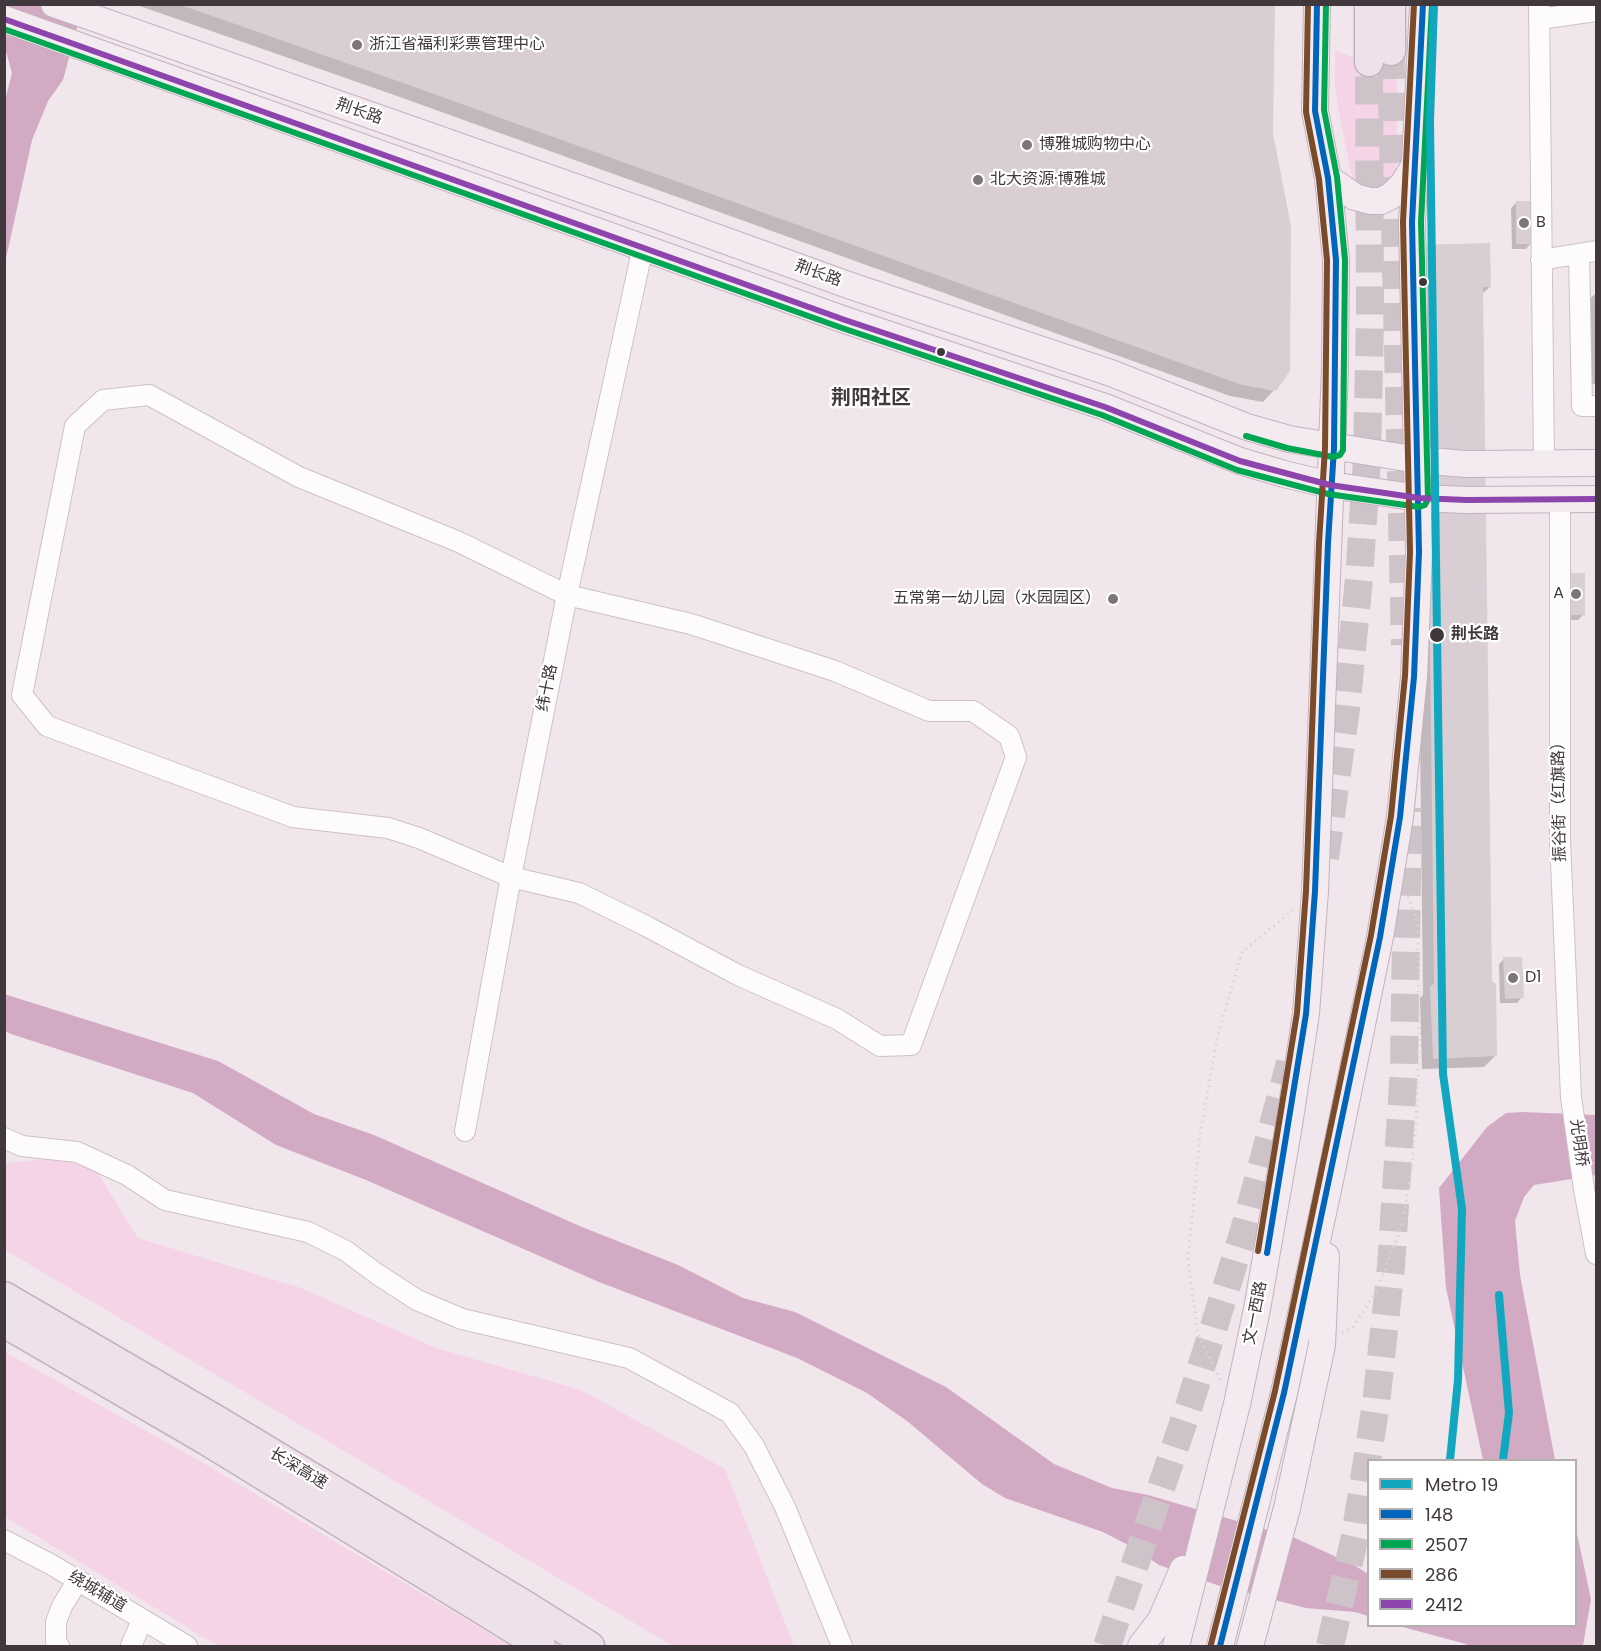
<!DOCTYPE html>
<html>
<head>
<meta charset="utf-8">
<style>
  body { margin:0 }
  #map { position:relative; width:1601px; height:1651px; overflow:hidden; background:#f1e6ec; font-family:Poppins,sans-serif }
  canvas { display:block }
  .frame { position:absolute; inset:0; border:6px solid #40383d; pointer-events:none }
  .legend { position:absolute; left:1367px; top:1459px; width:210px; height:168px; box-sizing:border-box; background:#fff; border:2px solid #b3afb1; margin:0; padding:8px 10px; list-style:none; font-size:18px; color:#40383d }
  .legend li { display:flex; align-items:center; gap:12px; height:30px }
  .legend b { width:30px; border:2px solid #b3afb1 }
</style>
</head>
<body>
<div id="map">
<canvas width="1601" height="1651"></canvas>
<div class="frame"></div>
<ul class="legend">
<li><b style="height:8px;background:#11a7be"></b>Metro 19</li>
<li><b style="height:8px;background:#0065bd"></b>148</li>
<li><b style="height:8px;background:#00a651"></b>2507</li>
<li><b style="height:8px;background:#7a4b2a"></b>286</li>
<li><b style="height:8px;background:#8e44ad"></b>2412</li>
</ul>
</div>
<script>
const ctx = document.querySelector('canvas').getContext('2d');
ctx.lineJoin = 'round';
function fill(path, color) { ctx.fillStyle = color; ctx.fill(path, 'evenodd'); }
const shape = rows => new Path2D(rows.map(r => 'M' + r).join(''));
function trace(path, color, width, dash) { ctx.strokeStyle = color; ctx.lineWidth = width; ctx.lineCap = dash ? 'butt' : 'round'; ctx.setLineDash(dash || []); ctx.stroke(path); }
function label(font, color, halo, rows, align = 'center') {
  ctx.font = font + ' Poppins,"Noto Sans SC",sans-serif'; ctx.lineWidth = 4.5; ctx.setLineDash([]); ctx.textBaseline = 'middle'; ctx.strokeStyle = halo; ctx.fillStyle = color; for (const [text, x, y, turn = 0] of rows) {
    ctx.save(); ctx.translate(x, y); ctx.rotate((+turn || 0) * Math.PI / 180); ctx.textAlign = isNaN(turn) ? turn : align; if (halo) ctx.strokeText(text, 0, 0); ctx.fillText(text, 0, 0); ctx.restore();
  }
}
const green = shape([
  [1335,50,1365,63,1397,55,1397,162,1393,185,1386,191,1354,187,1338,108,1335,86],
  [87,1156,138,1238,301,1288,436,1348,581,1390,725,1469,794,1646,673,1646,5,1250,5,1163],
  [5,1352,205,1464,510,1646,218,1646,5,1517]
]);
const water = shape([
  [10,5,83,5,63,80,48,101,32,140,5,263,4,104,12,73,5,48],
  [4,994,218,1061,314,1114,374,1135,582,1227,678,1265,743,1298,795,1312,946,1387,1054,1464,1112,1488,1148,1495,1295,1538,1354,1565,1368,1574,1368,1616,1355,1612,1306,1608,1217,1585,1159,1565,1132,1547,1103,1532,1005,1498,982,1484,907,1421,867,1393,797,1358,599,1282,366,1180,276,1145,193,1093,11,1034,5,1031],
  [1523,1112,1596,1115,1596,1175,1534,1185,1524,1197,1515,1221,1520,1275,1555,1460,1483,1460,1446,1288,1439,1188,1487,1127,1506,1113],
  [1576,1529,1591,1599,1583,1646,1469,1646,1466,1644,1399,1626,1576,1626]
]);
const shadow = shape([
  [134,4,1274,4,1271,133,1274,390,1263,402,1230,396,397,96],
  [1516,203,1531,243,1526,249,1512,249,1511,208],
  [1408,258,1490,287,1482,294,1491,981,1495,1056,1484,1067,1422,1069,1420,998,1423,995,1415,301],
  [1596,293,1596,384,1588,384,1587,302],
  [1567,574,1583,615,1578,620,1562,620],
  [1504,959,1522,997,1517,1003,1500,1003,1499,964]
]);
const building = shape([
  [178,4,1275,4,1273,133,1291,227,1290,371,1276,391,1242,385,409,85],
  [1516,201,1532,201,1533,244,1516,244],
  [1490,243,1491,287,1483,287,1492,981,1496,984,1497,1056,1433,1059,1430,986,1434,984,1426,290,1419,245],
  [1567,573,1585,573,1585,615,1566,615],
  [1503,957,1522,957,1524,998,1505,999]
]);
const highwayTunnel = shape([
  [1391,51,1405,645],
  [1325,858,1346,709,1359,579,1367,460,1370,316,1369,62],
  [1107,1646,1189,1406,1243,1234,1290,1063],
  [1330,1646,1355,1536,1376,1404,1391,1266,1404,1069,1408,808]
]);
const path = shape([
  [1342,1333,1353,1327,1377,1290,1401,1229,1411,1174,1416,1123,1419,1041,1418,938,1416,917,1408,896],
  [1220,1380,1198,1334,1188,1260,1200,1134,1217,1039,1242,952,1293,910]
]);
const minor = shape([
  [1539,4,1544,464],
  [1539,19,1596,11],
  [1579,254,1582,406,1596,406],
  [1541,260,1596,251],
  [149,395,299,477,459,542,567,595,691,624,835,671,929,711,973,711,1009,736,1016,757,911,1045,880,1046,837,1019,738,975,646,926,579,893,511,877,419,838,388,828,293,817,47,726,22,695,75,426,103,400,149,395],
  [1560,499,1560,839,1571,1097,1584,1189,1596,1254],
  [465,1131,511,877,567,595,643,247],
  [4,1138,22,1146,77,1152,127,1175,165,1200,308,1232,346,1251,377,1274,417,1300,462,1319,629,1358,730,1413,754,1446,785,1507,842,1646],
  [4,1540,52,1565,187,1646],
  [59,1646,56,1642,56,1622,62,1606,78,1580],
  [131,1646,142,1620]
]);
const major = shape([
  [54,4,649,213,851,286,1111,373,1247,427,1289,439,1418,460,1466,464,1596,463],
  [4,19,845,320,1105,407,1240,461,1284,474,1330,485,1419,498,1466,500,1596,499],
  [1328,178,1355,197,1370,201,1381,201,1391,196,1403,184,1416,163],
  [1141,1646,1161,1620,1183,1569],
  [1176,1646,1237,1404,1257,1309,1289,1125,1306,1014,1315,891,1335,367,1336,260,1328,178,1315,111,1317,4],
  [1220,1646,1284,1393,1329,1185,1380,937,1400,817,1414,677,1419,552,1412,222,1423,4],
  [1250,1646,1287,1508,1322,1345,1326,1256]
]);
const highway = shape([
  [1369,4,1369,62],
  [1391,51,1391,4],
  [4,1296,217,1420,530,1608,590,1646],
  [4,1323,207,1441,541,1646]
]);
const bus1 = shape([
  [1267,1253,1306,1014,1315,891,1328,543,1334,448,1336,260,1328,178,1315,111,1317,4],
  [1220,1646,1284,1393,1380,937,1400,817,1414,677,1419,552,1412,222,1423,4]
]);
const bus2 = shape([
  [4,29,842,328,1102,415,1237,470,1328,494,1419,507,1425,505,1428,499,1421,222,1432,4],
  [1246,436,1287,448,1333,457,1340,455,1343,450,1345,260,1337,177,1324,110,1326,4]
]);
const bus3 = shape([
  [1258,1251,1297,1013,1306,891,1319,543,1325,448,1327,260,1319,179,1306,112,1308,4],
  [1211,1644,1275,1391,1371,935,1391,816,1405,676,1410,552,1403,222,1414,4]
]);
const bus4 = shape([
  [4,19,845,320,1105,407,1240,461,1330,485,1419,498,1466,500,1596,499]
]);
const metro1 = shape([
  [1434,4,1430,120,1443,1074,1462,1209,1458,1380,1450,1460],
  [1499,1295,1509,1413,1503,1460]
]);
const markers = [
  [357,45,6,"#7e757a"],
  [1027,145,6,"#7e757a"],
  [978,180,6,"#7e757a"],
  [1524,223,6,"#7e757a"],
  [1423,282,5,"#40383d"],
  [941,352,5,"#40383d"],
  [1576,594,6,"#7e757a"],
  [1113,599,6,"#7e757a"],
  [1437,635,8,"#40383d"],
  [1513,978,6,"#7e757a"]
];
const poiNames = [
  ["浙江省福利彩票管理中心",369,45],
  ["博雅城购物中心",1039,145],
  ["北大资源·博雅城",990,180],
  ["B",1536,223],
  ["A",1564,594,"right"],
  ["五常第一幼儿园（水园园区）",1101,599,"right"],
  ["D1",1525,978]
];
const streetNames = [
  ["荆长路",359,112,19],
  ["荆长路",818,274,20],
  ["纬十路",548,688,-79],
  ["振谷街（红旗路）",1560,798,-91],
  ["光明桥",1578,1143,82],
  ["文一西路",1256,1313,-79],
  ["长深高速",298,1469,31],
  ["绕城辅道",97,1592,31]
];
const stopNames = [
  ["荆长路",1451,635]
];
const quarterNames = [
  ["荆阳社区",871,399]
];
fill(green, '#f5d4e8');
fill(water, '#d2aac3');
fill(shadow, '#0003');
fill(building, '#d8ced4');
trace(highwayTunnel, '#cec3c9', 28, [28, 14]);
trace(minor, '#cbc2c8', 22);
trace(major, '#c4b2bd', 28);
trace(highway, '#c4b2bd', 31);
trace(path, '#d7d4d6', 3, [1.5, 4.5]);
trace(minor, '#fdfbfc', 20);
trace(major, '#f4ebf1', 26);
trace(highway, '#eee1e9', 28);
trace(bus1, '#0065bd', 6);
trace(bus2, '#00a651', 6);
trace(bus3, '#7a4b2a', 6);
trace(bus4, '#8e44ad', 6);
trace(metro1, '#11a7be', 8);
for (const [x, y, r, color] of markers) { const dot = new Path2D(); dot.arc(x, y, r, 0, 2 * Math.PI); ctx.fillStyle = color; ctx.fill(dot); trace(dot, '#fff', 2); }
label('16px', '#40383d', '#fff', poiNames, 'left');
label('16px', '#40383d', '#fff', streetNames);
label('bold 16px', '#40383d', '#fff', stopNames, 'left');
label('bold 20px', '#40383d', '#fff', quarterNames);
</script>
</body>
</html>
